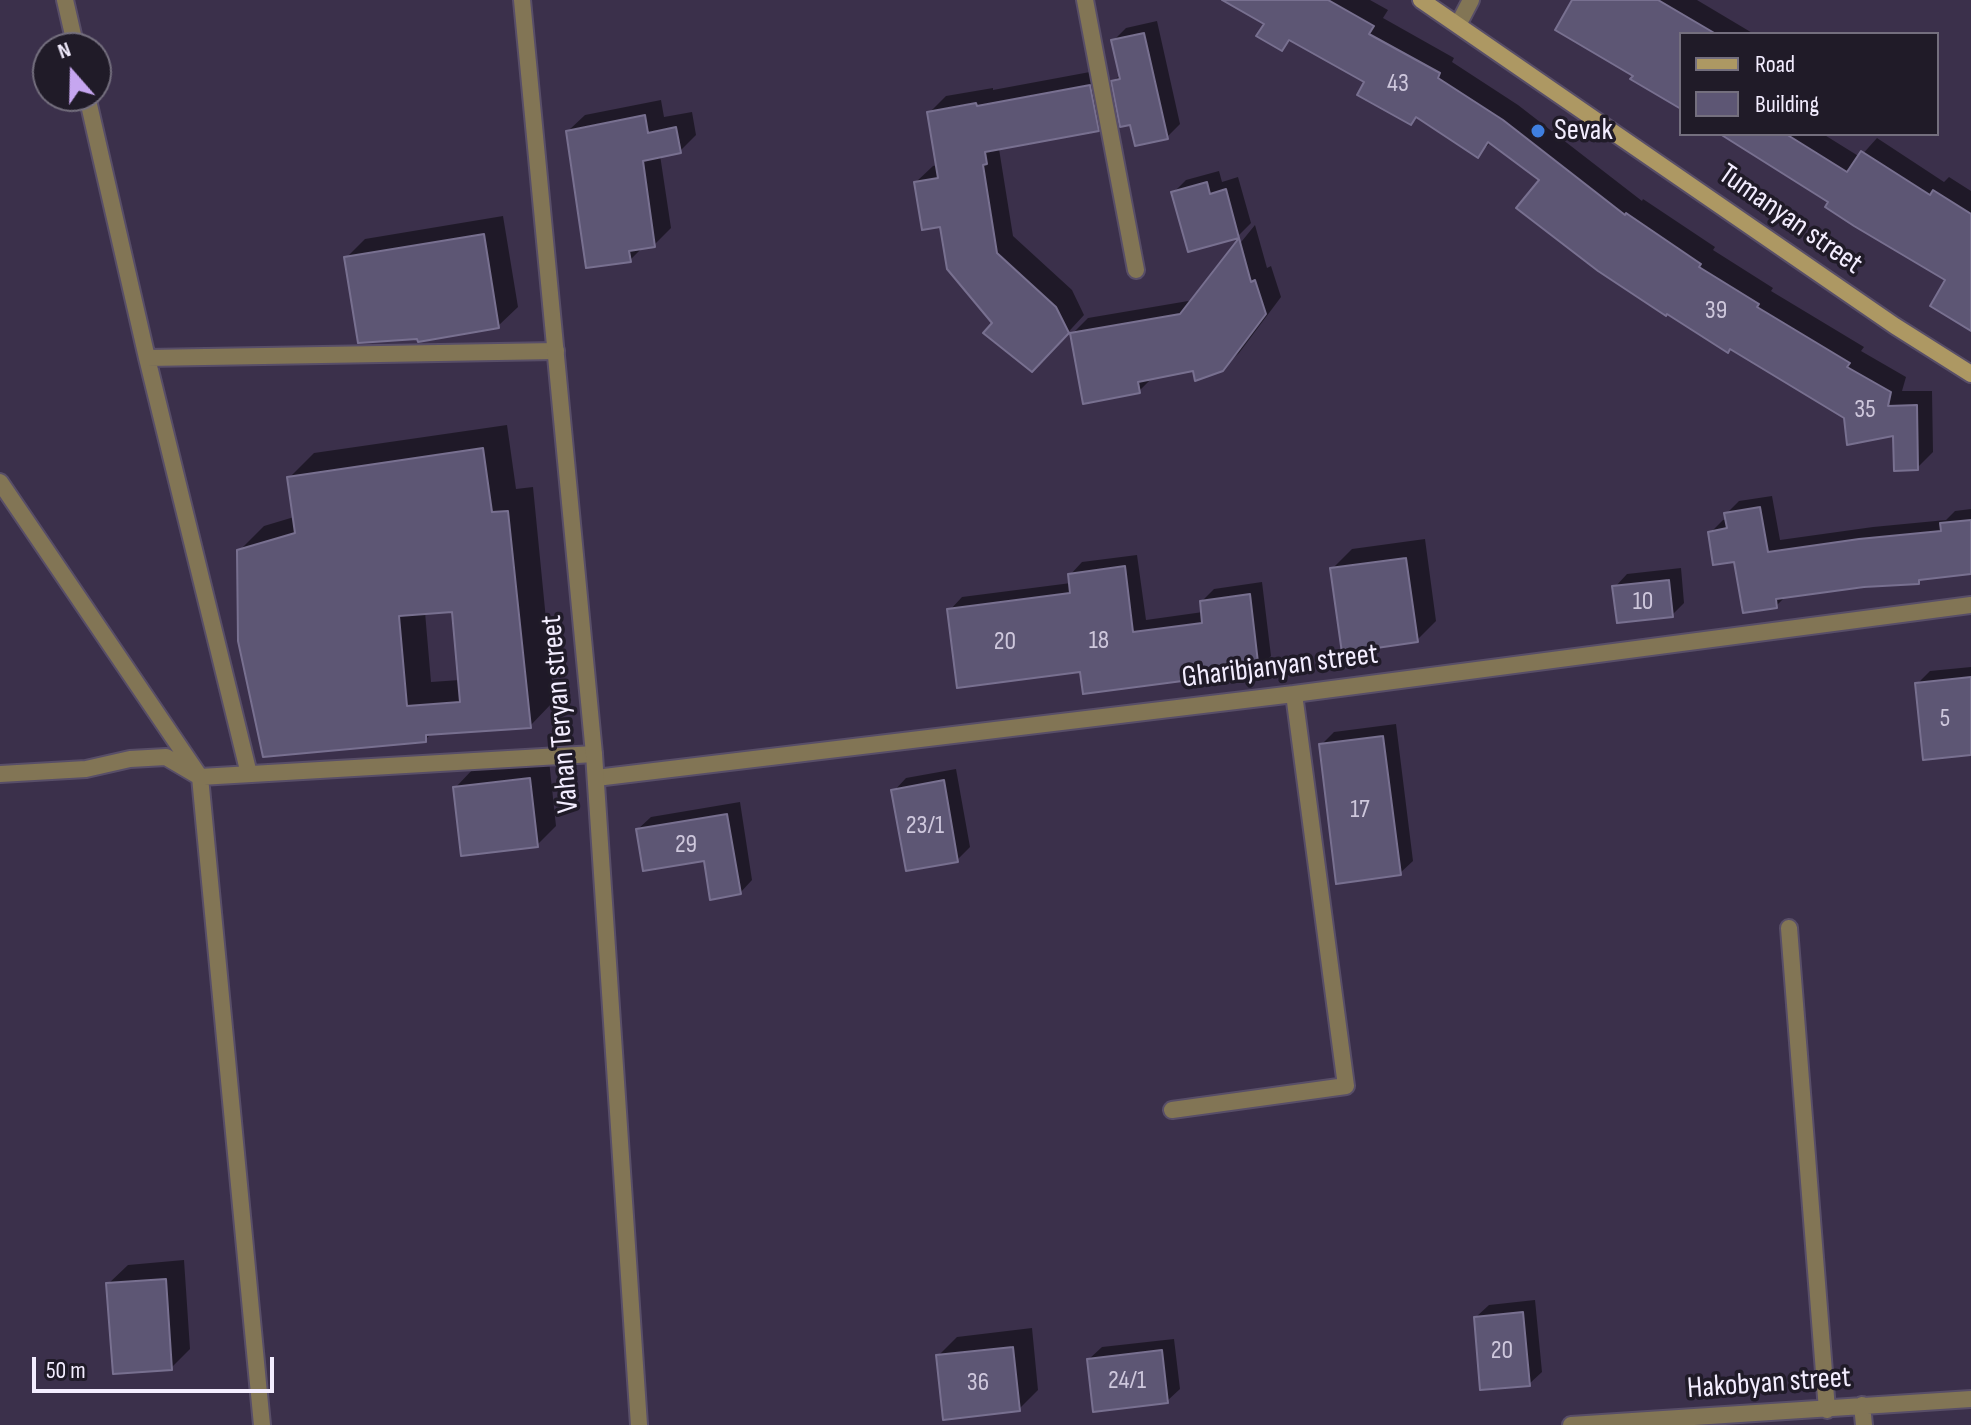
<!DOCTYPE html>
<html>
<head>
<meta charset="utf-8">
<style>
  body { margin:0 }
  #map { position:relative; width:1971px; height:1425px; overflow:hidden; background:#3b304b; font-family:"Sofia Sans Condensed",sans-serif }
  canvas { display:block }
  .legend { position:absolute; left:1679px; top:32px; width:260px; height:104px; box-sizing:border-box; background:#201b28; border:2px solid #746f7e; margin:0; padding:10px 14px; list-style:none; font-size:24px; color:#f3edff }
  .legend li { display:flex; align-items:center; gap:16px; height:40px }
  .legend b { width:40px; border:2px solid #746f7e }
  .north { position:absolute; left:32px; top:32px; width:80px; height:80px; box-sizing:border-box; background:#201b28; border:2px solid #746f7e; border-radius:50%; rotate:340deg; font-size:22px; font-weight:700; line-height:32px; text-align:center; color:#f3edff }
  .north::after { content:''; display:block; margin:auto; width:28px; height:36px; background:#c6a6f0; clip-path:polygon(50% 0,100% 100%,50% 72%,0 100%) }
  .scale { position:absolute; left:32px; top:1357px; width:242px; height:36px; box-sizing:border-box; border:4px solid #f3edff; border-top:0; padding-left:10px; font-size:24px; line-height:28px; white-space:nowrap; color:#f3edff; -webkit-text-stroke:6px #201b28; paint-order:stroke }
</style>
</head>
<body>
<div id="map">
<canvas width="1971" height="1425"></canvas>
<ul class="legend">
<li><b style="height:10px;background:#ad9863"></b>Road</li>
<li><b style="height:22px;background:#5d5674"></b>Building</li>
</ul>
<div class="north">N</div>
<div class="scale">50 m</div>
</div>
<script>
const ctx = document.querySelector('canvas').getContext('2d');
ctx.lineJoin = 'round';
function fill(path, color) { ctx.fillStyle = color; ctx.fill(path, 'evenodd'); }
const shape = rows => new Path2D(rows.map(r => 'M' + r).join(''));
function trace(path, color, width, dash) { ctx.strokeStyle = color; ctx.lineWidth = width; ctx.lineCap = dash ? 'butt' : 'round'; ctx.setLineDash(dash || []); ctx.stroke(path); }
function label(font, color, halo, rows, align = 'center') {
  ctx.font = font + ' "Sofia Sans Condensed",sans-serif'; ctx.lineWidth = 7; ctx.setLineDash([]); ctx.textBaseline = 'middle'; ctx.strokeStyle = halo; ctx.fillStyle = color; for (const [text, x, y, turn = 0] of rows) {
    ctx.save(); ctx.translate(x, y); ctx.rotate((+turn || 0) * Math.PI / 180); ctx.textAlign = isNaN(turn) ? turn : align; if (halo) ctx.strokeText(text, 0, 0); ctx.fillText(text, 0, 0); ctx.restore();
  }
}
const shadow = shape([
  [1226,0,1370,0,1388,10,1383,18,1454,58,1452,62,1518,105,1642,201,1643,199,1715,247,1713,250,1773,288,1771,291,1864,347,1861,351,1906,377,1902,391,1932,391,1933,452,1917,468,1895,434,1846,417,1491,142,1478,155,1418,115,1411,122,1367,81,1292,39,1282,49,1266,24],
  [1574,0,1697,0,1754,34,1681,34,1681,108,1635,75],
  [1157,21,1180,124,1167,137,1132,123,1114,81,1121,74,1113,41,1126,28],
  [1106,69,1114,112,1098,129,999,149,1013,236,1072,290,1084,315,1049,353,994,323,916,182,933,166,938,165,929,113,946,96,993,88,993,90],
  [661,100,664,117,692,112,696,135,680,151,660,155,671,228,654,245,643,247,630,260,568,131,585,115],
  [1724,134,1823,134,1860,157,1877,138,1944,182,1949,177,1971,191,1971,328,1948,280,1831,201],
  [1219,171,1222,182,1238,177,1251,223,1238,236,1173,193,1186,180],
  [503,216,518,307,498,326,346,258,365,239],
  [1255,225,1267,268,1271,266,1281,297,1239,353,1222,369,1195,369,1154,376,1139,391,1073,333,1088,318,1194,300],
  [507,425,516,489,533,487,554,701,530,726,433,732,425,740,239,551,264,526,294,517,289,478,314,453],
  [453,610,460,680,431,682,425,612],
  [1772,496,1780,540,1873,527,1946,520,1955,511,1971,509,1971,572,1922,578,1918,582,1786,596,1776,606,1710,533,1723,520,1727,519,1726,514,1739,501],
  [1425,539,1436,621,1417,640,1332,569,1352,549],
  [1137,555,1146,620,1203,612,1202,601,1214,589,1262,582,1271,656,1258,669,1082,670,950,610,962,597,1071,583,1070,575,1082,562],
  [1681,568,1684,603,1672,615,1615,587,1627,574],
  [1971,667,1971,753,1917,684,1930,671],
  [1396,724,1413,861,1400,873,1321,745,1334,732],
  [549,760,556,826,537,845,455,788,474,768],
  [956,769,970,847,957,860,894,791,906,778],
  [740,802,752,880,740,893,706,858,638,829,651,817],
  [184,1260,190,1349,171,1368,108,1284,128,1265],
  [1535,1300,1542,1372,1529,1384,1476,1317,1489,1305],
  [1032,1328,1038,1390,1019,1409,938,1356,957,1337],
  [1174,1339,1180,1389,1167,1401,1089,1359,1102,1347]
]);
const building = shape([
  [1222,0,1328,0,1374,26,1369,34,1440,73,1438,78,1503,120,1625,215,1626,213,1701,264,1699,267,1759,304,1757,307,1850,363,1847,367,1891,392,1888,406,1917,405,1918,470,1894,471,1893,436,1847,445,1844,418,1730,349,1728,353,1667,314,1666,316,1598,271,1516,208,1539,180,1488,142,1478,158,1416,117,1411,125,1357,95,1364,82,1289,40,1282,51,1256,36,1264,24,1222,0],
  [1572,0,1658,0,1716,34,1681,34,1681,109,1630,79,1633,76,1555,30,1572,0],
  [1144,33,1168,139,1135,146,1130,125,1120,127,1111,81,1120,79,1111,40,1144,33],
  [1090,85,1099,131,985,152,987,164,983,165,997,253,1056,307,1069,333,1032,372,983,333,992,323,947,269,940,227,922,230,914,182,938,178,927,112,976,103,977,106,1090,85],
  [645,115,648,133,676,127,681,153,643,161,655,247,629,251,631,262,586,268,566,131,645,115],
  [1720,134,1786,134,1847,172,1861,151,1930,195,1933,190,1971,214,1971,331,1930,306,1945,280,1854,226,1825,207,1828,202,1720,134],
  [1207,182,1210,194,1226,189,1239,238,1188,252,1171,192,1207,182],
  [484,234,499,328,418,342,417,339,358,343,344,257,484,234],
  [1239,238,1251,282,1255,280,1266,314,1223,371,1195,381,1193,371,1138,382,1140,393,1083,404,1070,333,1180,314,1239,238],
  [483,448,492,512,508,511,531,728,426,735,426,742,263,757,238,641,237,550,295,533,287,477,483,448],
  [452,612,460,702,407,706,399,616,452,612],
  [1760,507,1768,552,1859,539,1941,531,1940,523,1971,520,1971,574,1919,580,1919,584,1864,587,1776,599,1777,608,1743,613,1734,562,1713,565,1708,532,1727,528,1724,513,1760,507],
  [1406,558,1418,642,1342,653,1330,568,1406,558],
  [1125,566,1133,632,1202,623,1200,601,1250,594,1259,671,1083,694,1080,672,957,688,947,609,1070,593,1068,574,1125,566],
  [1669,580,1673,617,1617,623,1612,586,1669,580],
  [1971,677,1971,755,1923,760,1915,683,1971,677],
  [1383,736,1401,875,1336,884,1319,744,1383,736],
  [530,778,538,847,461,856,453,787,530,778],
  [944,780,958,862,906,871,891,790,944,780],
  [727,814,741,894,710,900,704,861,643,871,636,829,727,814],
  [166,1279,172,1370,113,1374,106,1283,166,1279],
  [1523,1312,1530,1386,1480,1390,1474,1317,1523,1312],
  [1013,1347,1020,1411,943,1420,936,1355,1013,1347],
  [1162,1350,1168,1403,1093,1412,1087,1359,1162,1350]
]);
const service = shape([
  [65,0,76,48],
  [1085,0,1136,270],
  [87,96,147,358,249,774],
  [147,358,556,351],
  [0,482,200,777,262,1425],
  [0,774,86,769,130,759,166,757,200,777,594,754]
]);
const minor = shape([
  [1458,25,1471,0],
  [596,778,1294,694,1971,605],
  [1789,928,1827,1410],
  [1172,1110,1346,1086,1294,694],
  [1862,1405,1864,1425],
  [1571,1425,1971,1399]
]);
const tertiary = shape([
  [522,0,594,754,639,1425]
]);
const secondary = shape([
  [1421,0,1895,326,1971,374]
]);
const markers = [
  [1538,131,8,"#3f7fe0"]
];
const numberNames = [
  ["43",1398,84],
  ["39",1716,311],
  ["35",1865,410],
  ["10",1643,602],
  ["18",1099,641],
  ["20",1005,642],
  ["5",1945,719],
  ["17",1360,810],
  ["23/1",925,826],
  ["29",686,845],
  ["20",1502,1351],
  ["24/1",1127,1381],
  ["36",978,1383]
];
const poiNames = [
  ["Sevak",1554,131]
];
const streetNames = [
  ["Tumanyan street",1790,220,35],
  ["Gharibjanyan street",1280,667,-7],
  ["Vahan Teryan street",561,714,-95],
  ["Hakobyan street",1769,1384,-4]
];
fill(shadow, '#0007');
fill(building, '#5d5674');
trace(building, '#787090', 2);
trace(service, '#584e68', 20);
trace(minor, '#584e68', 20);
trace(tertiary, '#584e68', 20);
trace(secondary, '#584e68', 20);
trace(service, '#827555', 16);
trace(minor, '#827555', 16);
trace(tertiary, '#827555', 16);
trace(secondary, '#ad9863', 16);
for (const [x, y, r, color] of markers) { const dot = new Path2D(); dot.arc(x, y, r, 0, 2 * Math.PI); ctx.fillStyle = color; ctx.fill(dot); trace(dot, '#201b28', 3); }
label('26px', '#cec7dc', null, numberNames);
label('30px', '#f3edff', '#201b28', poiNames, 'left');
label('30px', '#f3edff', '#201b28', streetNames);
</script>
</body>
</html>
